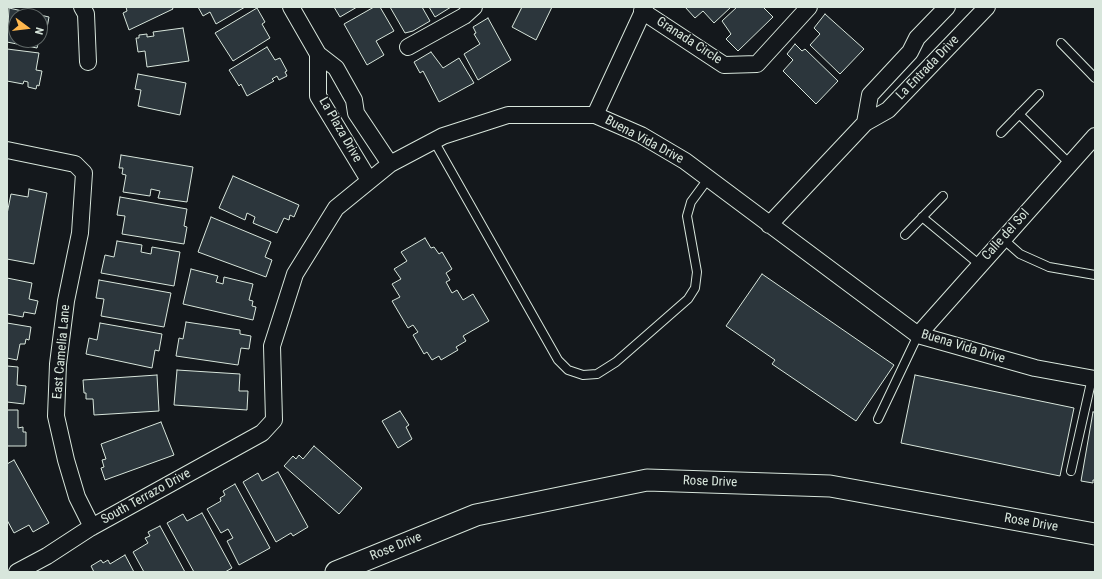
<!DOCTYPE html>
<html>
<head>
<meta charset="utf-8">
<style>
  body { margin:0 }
  #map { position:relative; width:1102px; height:579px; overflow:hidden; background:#14181c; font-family:"Roboto Condensed",sans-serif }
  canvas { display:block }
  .frame { position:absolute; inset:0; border:8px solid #d8e6dc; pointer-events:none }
  .north { position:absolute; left:8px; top:8px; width:40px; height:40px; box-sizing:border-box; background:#14181c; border:1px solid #626a69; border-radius:50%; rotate:105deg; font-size:11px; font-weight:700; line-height:16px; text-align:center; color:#d8e6dc }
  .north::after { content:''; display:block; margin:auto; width:14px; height:18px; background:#ffb74d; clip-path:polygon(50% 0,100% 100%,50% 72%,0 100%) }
</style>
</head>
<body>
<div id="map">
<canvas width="1102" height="579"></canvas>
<div class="frame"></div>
<div class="north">N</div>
</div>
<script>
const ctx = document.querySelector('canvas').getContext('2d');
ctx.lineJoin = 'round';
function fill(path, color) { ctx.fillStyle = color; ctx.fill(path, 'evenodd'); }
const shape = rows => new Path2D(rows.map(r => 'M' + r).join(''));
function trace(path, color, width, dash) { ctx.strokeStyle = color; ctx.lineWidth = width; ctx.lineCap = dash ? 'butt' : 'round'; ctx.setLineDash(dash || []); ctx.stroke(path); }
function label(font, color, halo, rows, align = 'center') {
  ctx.font = font + ' "Roboto Condensed",sans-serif'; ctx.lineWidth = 3; ctx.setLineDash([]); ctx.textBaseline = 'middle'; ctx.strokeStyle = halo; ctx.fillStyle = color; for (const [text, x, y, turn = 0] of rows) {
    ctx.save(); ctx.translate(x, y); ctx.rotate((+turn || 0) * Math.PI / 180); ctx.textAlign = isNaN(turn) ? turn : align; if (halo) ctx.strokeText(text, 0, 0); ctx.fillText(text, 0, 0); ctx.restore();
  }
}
const building = shape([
  [126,7,172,7,173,9,129,30,123,13,127,11,126,7],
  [198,7,245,7,216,24,210,12,203,16,198,7],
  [334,7,357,7,340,17,334,7],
  [374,7,380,7,394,31,376,41,384,55,367,65,344,24,374,7],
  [390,7,422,7,430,21,413,31,405,33,390,7],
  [429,7,451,7,435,17,429,7],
  [522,7,552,7,536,40,512,27,522,7],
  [685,7,731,7,714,23,703,11,695,18,685,7],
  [737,7,763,7,773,17,738,51,726,39,731,34,722,21,737,7],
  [9,8,49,17,46,33,40,31,40,34,40,16,16,16,16,40,39,40,37,48,7,42,9,8],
  [257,8,265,22,262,24,270,38,233,61,215,33,257,8],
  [825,14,864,49,840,74,810,45,820,34,814,28,825,14],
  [488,18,511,60,478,80,464,54,480,44,474,34,476,33,473,27,488,18],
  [183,28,189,61,147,67,145,51,138,52,136,38,139,38,139,35,147,34,147,37,154,36,153,32,183,28],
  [795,44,802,51,805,49,838,81,816,104,783,71,793,60,787,54,795,44],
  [267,47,275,60,280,58,287,71,285,72,287,76,279,80,277,76,272,79,274,81,247,96,241,84,239,86,229,70,267,47],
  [7,49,39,53,36,70,42,71,39,86,37,85,36,89,28,87,28,82,24,81,23,84,7,81,7,49],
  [431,52,443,68,459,58,474,83,439,102,423,71,420,73,414,62,431,52],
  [138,74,186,83,180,115,138,106,141,90,135,89,138,74],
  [121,155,193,167,187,202,158,198,160,191,151,189,150,196,123,192,126,175,122,174,123,168,119,168,121,155],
  [233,176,299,205,294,217,290,215,289,220,284,218,277,233,253,223,255,217,247,213,245,220,219,208,233,176],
  [29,189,47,193,34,264,7,259,7,214,11,194,28,197,29,189],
  [120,197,187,209,184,226,187,227,184,244,122,234,125,216,117,215,120,197],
  [211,217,271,242,265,257,272,260,266,277,198,252,211,217],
  [425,238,431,248,434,247,439,254,442,252,452,269,446,273,450,280,446,282,452,293,457,290,463,300,473,294,489,321,463,336,466,341,456,347,458,350,441,360,439,356,432,360,427,352,424,354,413,335,418,332,413,325,408,328,392,301,400,297,392,284,401,279,394,269,407,261,401,252,425,238],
  [117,241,142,245,141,252,151,254,152,247,180,252,174,286,101,273,105,255,114,257,117,241],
  [191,269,218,276,216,282,223,284,224,277,253,284,249,300,253,301,252,306,256,307,253,320,183,304,191,269],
  [762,274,894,365,856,421,772,364,775,360,726,326,762,274],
  [7,278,32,283,29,299,38,301,35,314,24,312,23,317,7,314,7,278],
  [99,280,171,293,164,327,101,316,104,299,96,298,99,280],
  [186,322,240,330,240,334,251,336,249,349,241,348,238,365,176,356,179,338,183,339,186,322],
  [7,323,31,327,29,340,26,339,25,344,20,344,17,360,7,358,7,323],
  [100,323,162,334,159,351,155,350,152,368,86,354,89,338,97,340,100,323],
  [7,366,18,367,17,385,26,386,24,404,7,402,7,366],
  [177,370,240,374,239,391,248,391,247,410,174,405,177,370],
  [157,375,159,411,94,415,93,399,86,399,86,393,84,393,83,380,157,375],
  [915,375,1074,408,1060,476,901,443,915,375],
  [7,410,18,410,18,428,23,427,23,432,26,432,26,446,7,446,7,410],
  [400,411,409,425,406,427,412,439,398,448,382,421,400,411],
  [1093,412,1095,412,1095,480,1093,480,1093,483,1081,481,1093,412],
  [161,422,174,455,105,480,101,468,104,467,102,460,106,459,101,444,161,422],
  [314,446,362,488,339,514,284,466,293,456,296,459,299,455,303,459,314,446],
  [14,460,49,523,33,532,29,525,14,533,7,520,7,464,14,460],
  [278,472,308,527,293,536,291,533,276,542,243,482,258,473,262,481,278,472],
  [235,484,270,548,239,565,227,541,233,538,228,529,221,533,207,509,221,501,220,498,225,495,223,491,235,484],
  [202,513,232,568,225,572,194,572,167,523,183,514,187,521,202,513],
  [160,526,185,572,144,572,133,552,148,543,145,538,150,536,148,532,160,526],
  [125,555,134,572,94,572,91,566,101,560,103,563,108,560,110,564,125,555]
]);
const service = shape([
  [1061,43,1095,78],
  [1019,114,1070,164],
  [1001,133,1039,94],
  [434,141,558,360,568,370,583,375,597,374,616,362,688,299,695,288,697,272,687,216,691,202,708,179],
  [922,217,980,265],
  [905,235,943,196],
  [1003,239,1020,254,1049,267,1095,275],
  [878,419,918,335],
  [1071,471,1092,378]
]);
const minor = shape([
  [82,7,86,14,88,62],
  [291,7,318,54,336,68,354,100,356,113,390,164],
  [642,11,724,65,757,64,809,7],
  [408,47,464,16,474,7],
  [318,54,318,96,369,180],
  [595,115,645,7],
  [865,123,870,95,910,52,917,38,947,7],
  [7,150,75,164,84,173,80,233,66,301,58,364,56,416,66,460,77,497,92,527],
  [769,225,865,123,888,110,987,7],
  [918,335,1095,136],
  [17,572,47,556,90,528,262,433,274,420,272,346,295,274,336,208,390,164,443,136,508,115,595,115,641,135,685,161,918,335,1035,368,1095,379]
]);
const tertiary = shape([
  [336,572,476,515,647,480,830,486,1095,534]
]);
const streetNames = [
  ["Granada Circle",689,41,33],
  ["La Entrada Drive",928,68,-46],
  ["La Plaza Drive",340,130,60],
  ["Buena Vida Drive",644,140,28],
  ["Calle del Sol",1006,235,-48],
  ["Buena Vida Drive",963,347,17],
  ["East Camelia Lane",62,352,-85],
  ["Rose Drive",710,482,2],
  ["South Terrazo Drive",146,497,-29],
  ["Rose Drive",1031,523,10],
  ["Rose Drive",396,547,-22]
];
fill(building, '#2c363c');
trace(building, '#d8e6dc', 1);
trace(service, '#d8e6dc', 10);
trace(minor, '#d8e6dc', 18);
trace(tertiary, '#d8e6dc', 23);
trace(service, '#14181c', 8);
trace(minor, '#14181c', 16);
trace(tertiary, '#14181c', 21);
label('13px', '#d8e6dc', '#14181c', streetNames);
</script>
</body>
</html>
